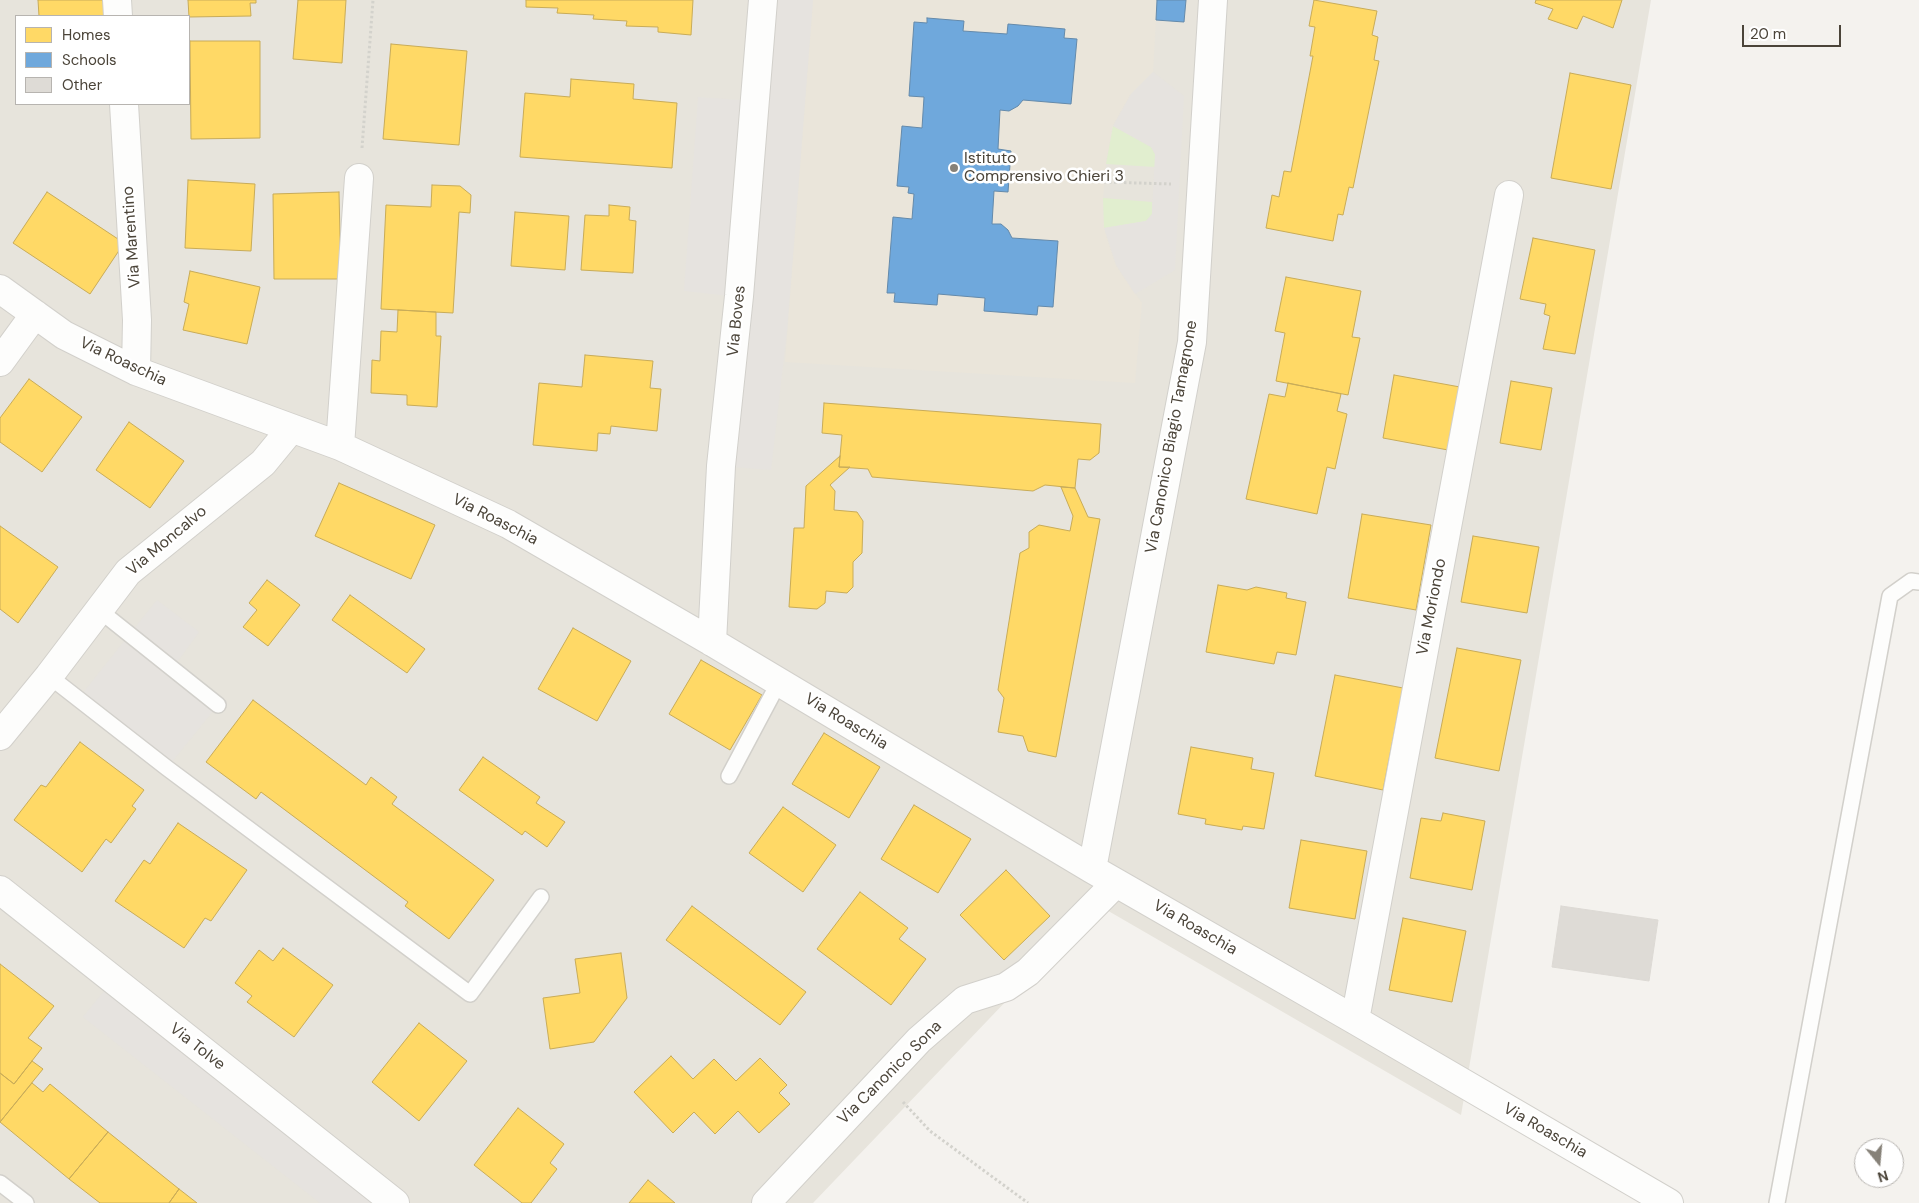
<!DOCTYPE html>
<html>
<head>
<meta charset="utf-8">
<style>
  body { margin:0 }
  #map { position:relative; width:1919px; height:1203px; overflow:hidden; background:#f4f2ee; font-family:"DM Sans",sans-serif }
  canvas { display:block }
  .legend { position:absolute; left:15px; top:15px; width:175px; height:90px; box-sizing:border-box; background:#fff; border:1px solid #b7b4b0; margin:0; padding:6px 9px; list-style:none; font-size:15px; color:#4b4439 }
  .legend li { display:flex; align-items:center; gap:10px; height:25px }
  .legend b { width:25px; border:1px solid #b7b4b0 }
  .north { position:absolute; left:1854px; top:1138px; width:50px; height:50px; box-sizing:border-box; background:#fff; border:1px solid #b7b4b0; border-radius:50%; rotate:163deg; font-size:14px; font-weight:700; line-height:20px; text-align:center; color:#4b4439 }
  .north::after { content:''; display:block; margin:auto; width:18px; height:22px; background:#868178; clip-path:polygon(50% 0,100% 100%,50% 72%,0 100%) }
  .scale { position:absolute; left:1742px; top:25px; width:99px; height:22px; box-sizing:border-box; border:2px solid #4b4439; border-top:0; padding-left:6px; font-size:15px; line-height:18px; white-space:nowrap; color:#4b4439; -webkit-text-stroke:4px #fff; paint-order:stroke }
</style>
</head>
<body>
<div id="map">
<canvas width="1919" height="1203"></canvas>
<ul class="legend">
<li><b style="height:14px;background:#ffd966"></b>Homes</li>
<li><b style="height:14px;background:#6fa8dc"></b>Schools</li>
<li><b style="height:14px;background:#dedbd6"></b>Other</li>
</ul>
<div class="north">N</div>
<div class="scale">20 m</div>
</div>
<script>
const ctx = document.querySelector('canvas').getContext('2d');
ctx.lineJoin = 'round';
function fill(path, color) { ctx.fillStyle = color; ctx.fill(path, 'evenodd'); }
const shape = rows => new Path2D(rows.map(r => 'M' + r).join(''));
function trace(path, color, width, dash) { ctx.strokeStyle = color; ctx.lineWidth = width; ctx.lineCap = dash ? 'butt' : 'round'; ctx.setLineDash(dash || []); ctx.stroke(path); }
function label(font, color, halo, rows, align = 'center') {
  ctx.font = font + ' "DM Sans",sans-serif'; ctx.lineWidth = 5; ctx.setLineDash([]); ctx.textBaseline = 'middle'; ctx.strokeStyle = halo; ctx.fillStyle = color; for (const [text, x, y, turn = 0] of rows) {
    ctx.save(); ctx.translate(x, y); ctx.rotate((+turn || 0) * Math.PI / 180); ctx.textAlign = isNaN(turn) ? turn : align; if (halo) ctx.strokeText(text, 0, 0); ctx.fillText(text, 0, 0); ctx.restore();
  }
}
const residential = shape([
  [0,0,1651,0,1461,1115,1098,905,813,1203,0,1203],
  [16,16,189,16,189,104,16,104]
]);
const education = shape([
  [813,0,1157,0,1153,72,1131,94,1113,126,1106,164,1103,198,1104,228,1116,265,1142,303,1135,383,785,362]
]);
const green = shape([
  [1113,126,1151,147,1155,154,1155,167,1106,164],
  [1103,198,1152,202,1152,214,1146,221,1104,228]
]);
const parking = shape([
  [763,0,813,0,787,331,771,470,721,466,739,297,684,291,698,97,755,101],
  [1153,72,1184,96,1175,270,1135,294,1116,265,1104,228,1146,221,1152,214,1155,154,1151,147,1113,126,1131,94],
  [157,600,199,632,173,668,218,705,167,768,78,699],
  [113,980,395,1203,320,1203,83,1017]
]);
const homes = shape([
  [38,0,105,0,106,16,39,16,38,0],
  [188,0,256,0,256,3,250,3,251,16,189,17,188,0],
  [298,0,346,0,342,63,293,59,298,0],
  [526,0,693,0,691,35,658,32,658,27,626,26,627,21,593,19,594,15,557,13,558,8,526,7,526,0],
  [1314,0,1377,11,1372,35,1378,37,1374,60,1379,61,1353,188,1349,187,1343,215,1338,214,1333,241,1266,228,1272,195,1279,197,1284,171,1291,172,1313,56,1310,56,1315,27,1309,26,1314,0],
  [1536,0,1622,0,1613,28,1583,16,1577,29,1548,19,1553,9,1535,3,1536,0],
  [190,41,260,41,260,138,191,139,190,41],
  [391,44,467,51,459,145,383,139,391,44],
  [1570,73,1631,85,1611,189,1551,178,1570,73],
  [571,79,634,84,633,99,677,103,672,168,520,157,525,93,570,97,571,79],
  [188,180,255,184,251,251,185,248,188,180],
  [432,185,460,186,471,195,470,213,459,212,453,313,381,309,386,205,431,207,432,185],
  [47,192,124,243,90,294,13,243,47,192],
  [339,192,341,279,274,279,273,194,339,192],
  [609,205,630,207,629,220,636,221,633,273,581,270,585,215,609,216,609,205],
  [515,212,569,216,565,270,511,266,515,212],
  [1533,238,1595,250,1575,354,1543,349,1550,316,1544,314,1546,304,1520,299,1533,238],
  [190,271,260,287,247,344,183,330,189,304,184,302,190,271],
  [1286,277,1361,291,1352,337,1360,338,1348,395,1276,381,1285,333,1275,331,1286,277],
  [398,310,436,312,436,336,441,336,437,407,407,405,407,395,371,393,372,360,380,361,381,331,397,332,398,310],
  [585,355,653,361,650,388,661,389,657,431,611,426,610,434,598,433,597,451,533,445,539,383,582,387,585,355],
  [1394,375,1460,387,1448,450,1383,438,1394,375],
  [29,379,82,417,42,472,0,442,0,418,29,379],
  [1511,381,1552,388,1541,450,1500,443,1511,381],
  [1288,383,1341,394,1337,411,1347,414,1335,469,1327,467,1317,514,1246,499,1269,394,1285,397,1288,383],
  [824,403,1101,424,1099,453,1090,460,1078,459,1075,488,1045,485,1033,491,872,477,868,469,839,467,842,435,822,433,824,403],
  [129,422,184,461,150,508,96,470,129,422],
  [840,456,839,467,850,467,830,485,835,491,834,510,857,512,863,521,862,553,853,562,853,587,847,593,826,591,825,603,817,609,789,607,794,528,804,528,806,486,840,456],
  [339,483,435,525,411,579,315,536,339,483],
  [1061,487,1075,488,1088,517,1100,519,1056,757,1028,751,1023,736,998,732,1004,698,998,690,1020,553,1029,548,1029,532,1039,525,1070,531,1073,516,1061,487],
  [1362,514,1431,525,1416,610,1348,598,1362,514],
  [0,526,58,567,18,623,0,609,0,526],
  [1473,536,1539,547,1527,613,1461,602,1473,536],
  [267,580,300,605,268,646,243,627,257,610,249,603,267,580],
  [1218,585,1247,590,1256,587,1287,593,1286,598,1306,602,1296,655,1277,652,1274,664,1206,652,1218,585],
  [350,595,425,649,407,673,332,620,350,595],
  [573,628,631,661,597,721,538,689,573,628],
  [1457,648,1521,660,1499,771,1435,758,1457,648],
  [701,660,762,695,730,750,669,714,701,660],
  [1335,675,1403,688,1383,790,1315,776,1335,675],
  [253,700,366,785,371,777,397,797,392,804,494,880,449,939,405,906,408,902,261,792,256,799,206,762,253,700],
  [824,733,880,767,849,818,792,784,824,733],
  [80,742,144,790,132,806,136,809,111,843,106,839,82,872,14,820,41,785,46,787,80,742],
  [1191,747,1253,758,1251,769,1274,773,1264,829,1243,826,1242,830,1205,824,1206,819,1178,814,1191,747],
  [483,757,540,797,536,803,565,822,547,847,525,831,522,835,459,790,483,757],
  [914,805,971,839,938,893,881,859,914,805],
  [783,807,836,845,803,892,749,853,783,807],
  [1443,813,1485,821,1472,890,1410,878,1421,818,1441,821,1443,813],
  [178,823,247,870,211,921,205,918,184,948,115,901,144,860,150,864,178,823],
  [1301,840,1367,851,1355,919,1289,908,1301,840],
  [1006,870,1050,916,1004,960,960,915,1006,870],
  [860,892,908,928,899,939,926,959,891,1005,817,949,860,892],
  [692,906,806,992,780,1025,666,940,692,906],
  [1403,918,1466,931,1452,1002,1389,990,1403,918],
  [283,948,333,985,294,1037,247,1002,252,996,235,983,259,950,273,961,283,948],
  [621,953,627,998,594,1042,550,1049,543,998,580,993,575,959,621,953],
  [0,964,54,1006,28,1038,42,1048,14,1084,0,1073,0,964],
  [419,1023,467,1061,419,1121,372,1082,419,1023],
  [671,1056,693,1079,714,1059,736,1081,760,1058,787,1085,779,1093,790,1104,759,1133,738,1111,715,1134,694,1112,673,1133,634,1092,671,1056],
  [32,1061,43,1069,0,1122,0,1073,14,1084,32,1061],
  [32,1083,43,1092,50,1084,108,1132,69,1179,0,1122,32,1083],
  [518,1108,564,1144,550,1163,557,1169,531,1203,522,1203,474,1165,518,1108],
  [108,1132,179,1189,169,1203,100,1203,69,1179,108,1132],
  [648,1180,675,1203,629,1203,648,1180],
  [179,1189,197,1203,169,1203,179,1189]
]);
const schools = shape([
  [1157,0,1186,0,1184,22,1156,20,1157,0],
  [927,18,964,21,963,31,1007,34,1008,24,1065,29,1064,38,1077,39,1071,104,1023,100,1018,106,1009,111,1000,110,998,149,1011,151,1008,192,994,191,992,224,1001,224,1008,230,1012,238,1058,241,1053,307,1038,306,1037,315,984,311,985,298,938,294,937,305,894,302,895,293,887,293,893,217,912,219,914,194,908,193,909,187,897,186,902,126,922,128,924,97,909,96,914,22,927,23,927,18]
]);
const building = shape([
  [1561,906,1658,920,1649,981,1552,967,1561,906]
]);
const path = shape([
  [362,148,373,0],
  [1104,182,1171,184],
  [903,1102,930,1131,1028,1203]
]);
const lane = shape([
  [99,610,218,705],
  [49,676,167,768,470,994,541,897],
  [729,776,779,682],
  [0,1183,26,1203],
  [1777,1203,1890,596,1911,581,1919,582]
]);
const street = shape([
  [117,0,118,16],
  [124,104,137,320,136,371],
  [0,289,64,335,136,371,340,446,508,524,712,642,1092,869,1355,1020,1669,1203],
  [0,362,35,314],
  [340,446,359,178],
  [712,642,721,466,739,296,763,0],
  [0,736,49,676,128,572,263,463,291,429],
  [1092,869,1192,342,1213,0],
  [0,890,395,1203],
  [1355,1020,1509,195],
  [766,1203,919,1040,965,1000,1006,987,1028,972,1116,883]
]);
const markers = [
  [954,168,5,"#868178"]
];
const poiNames = [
  ["Istituto",964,159],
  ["Comprensivo Chieri 3",964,177]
];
const streetNames = [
  ["Via Marentino",132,237,-94],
  ["Via Boves",737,321,-84],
  ["Via Roaschia",123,362,25],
  ["Via Canonico Biagio Tamagnone",1172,437,-80],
  ["Via Roaschia",495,520,27],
  ["Via Moncalvo",167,541,-40],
  ["Via Moriondo",1432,607,-79],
  ["Via Roaschia",846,722,31],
  ["Via Roaschia",1195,928,30],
  ["Via Tolve",197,1047,38],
  ["Via Canonico Sona",890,1073,-45],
  ["Via Roaschia",1545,1131,30]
];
fill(residential, '#e7e4dc');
fill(education, '#eae5da');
fill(green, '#e1eecf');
fill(parking, '#e6e3df');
fill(homes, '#ffd966');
trace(homes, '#c9ac58', 1);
fill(schools, '#6fa8dc');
trace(schools, '#648aab', 1);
fill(building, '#dedbd6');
trace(building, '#dcd9d4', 1);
trace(lane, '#d2d0cb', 18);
trace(street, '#d2d0cb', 30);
trace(path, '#d3d2cc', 3, [2.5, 2.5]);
trace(lane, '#fdfdfc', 15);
trace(street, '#fdfdfc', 28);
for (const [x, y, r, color] of markers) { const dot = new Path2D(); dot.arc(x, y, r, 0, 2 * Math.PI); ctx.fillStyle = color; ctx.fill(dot); trace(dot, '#fff', 2); }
label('16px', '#4b4439', '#fff', poiNames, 'left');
label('16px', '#4b4439', '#fff', streetNames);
</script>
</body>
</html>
